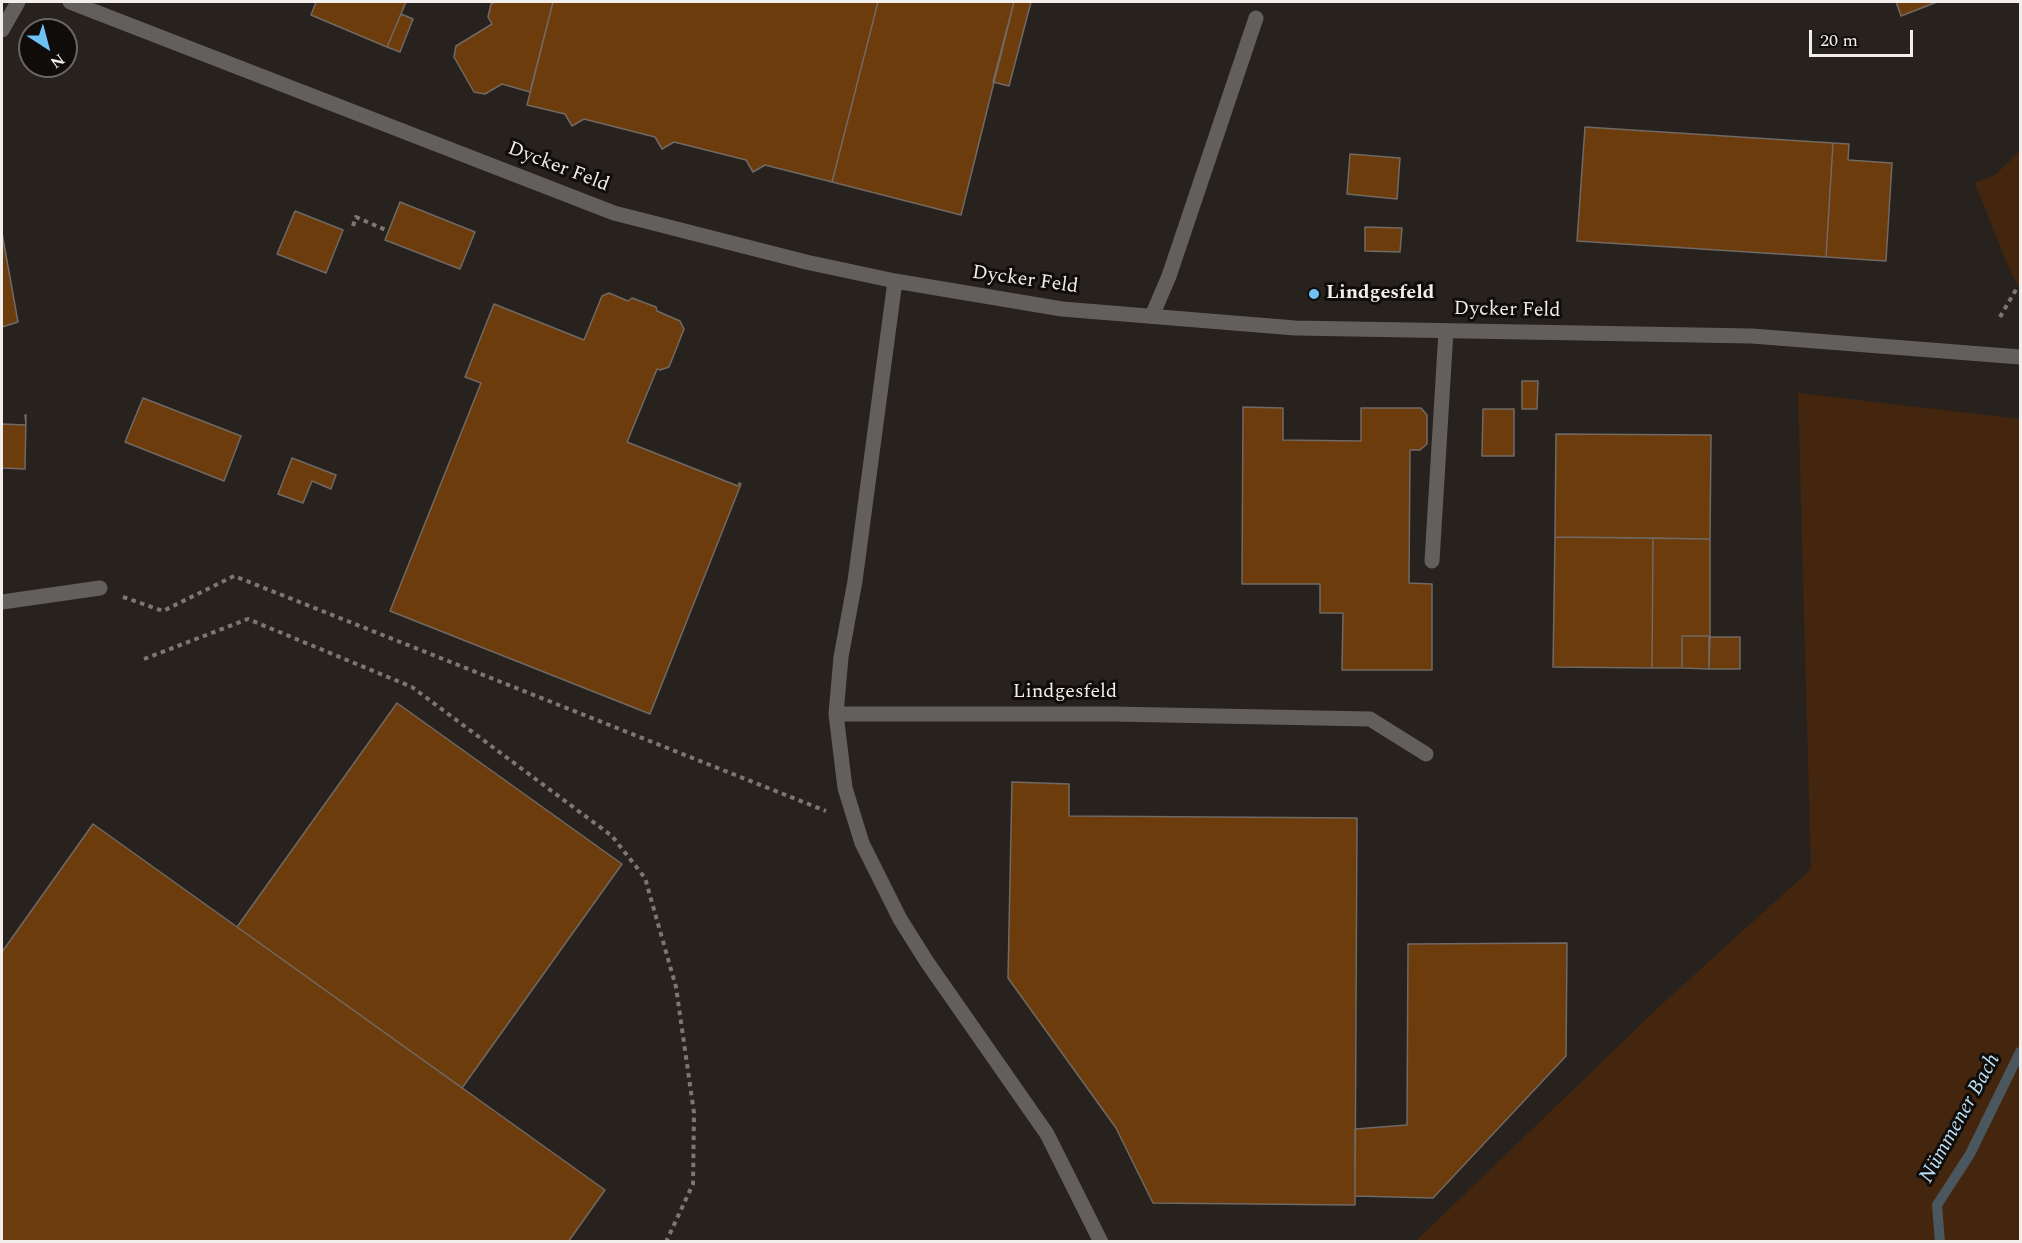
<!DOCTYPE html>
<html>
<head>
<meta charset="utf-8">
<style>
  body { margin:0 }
  #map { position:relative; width:2022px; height:1243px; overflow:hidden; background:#28221e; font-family:Spectral,serif }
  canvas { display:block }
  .frame { position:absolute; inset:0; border:3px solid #f2eeeb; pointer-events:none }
  .north { position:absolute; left:18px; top:18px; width:60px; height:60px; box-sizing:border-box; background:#0f0c0a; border:2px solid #6a6664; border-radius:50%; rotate:144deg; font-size:16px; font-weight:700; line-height:24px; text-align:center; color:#f2eeeb }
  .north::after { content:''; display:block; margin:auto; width:21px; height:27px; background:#6dc2f3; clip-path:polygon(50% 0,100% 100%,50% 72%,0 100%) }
  .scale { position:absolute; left:1809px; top:30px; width:104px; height:27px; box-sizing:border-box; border:3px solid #f2eeeb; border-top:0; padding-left:8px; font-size:18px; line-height:21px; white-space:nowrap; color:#f2eeeb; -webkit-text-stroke:4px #0f0c0a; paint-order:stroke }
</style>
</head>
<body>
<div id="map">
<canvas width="2022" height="1243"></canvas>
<div class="frame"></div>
<div class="north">N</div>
<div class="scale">20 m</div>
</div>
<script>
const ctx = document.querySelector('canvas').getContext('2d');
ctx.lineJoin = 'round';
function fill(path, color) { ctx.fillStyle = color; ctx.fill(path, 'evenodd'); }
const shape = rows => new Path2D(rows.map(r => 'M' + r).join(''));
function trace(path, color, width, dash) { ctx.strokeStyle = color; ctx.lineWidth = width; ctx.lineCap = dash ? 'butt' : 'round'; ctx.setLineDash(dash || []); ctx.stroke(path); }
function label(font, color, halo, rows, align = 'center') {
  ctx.font = font + ' Spectral,serif'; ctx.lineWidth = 6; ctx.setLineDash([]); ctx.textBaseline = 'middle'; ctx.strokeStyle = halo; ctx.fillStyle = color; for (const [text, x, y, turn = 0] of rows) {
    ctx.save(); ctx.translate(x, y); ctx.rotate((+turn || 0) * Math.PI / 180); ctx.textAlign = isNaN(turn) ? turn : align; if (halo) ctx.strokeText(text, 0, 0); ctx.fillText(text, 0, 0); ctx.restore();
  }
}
const green = shape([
  [2020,151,2020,289,2008,266,1975,183,1996,174],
  [1798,393,2020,419,2020,1241,1416,1241,1661,1005,1811,869]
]);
const stream = shape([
  [1940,1242,1937,1205,1970,1154,2020,1052]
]);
const building = shape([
  [316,2,406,2,387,47,311,15,316,2],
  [495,2,553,2,530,92,502,84,485,94,474,92,454,57,456,46,492,24,488,17,491,4,495,2],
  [553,2,878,2,832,182,765,165,753,172,746,160,674,142,662,149,655,137,584,119,572,126,565,114,527,105,553,2],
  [878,2,1014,2,961,215,832,182,878,2],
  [1014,2,1031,2,1009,86,993,82,1014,2],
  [1896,2,1937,2,1901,16,1896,2],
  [401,14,413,19,400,52,387,47,401,14],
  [1585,127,1833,143,1826,257,1577,241,1585,127],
  [1833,143,1849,144,1848,160,1892,163,1886,261,1826,257,1833,143],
  [1350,154,1400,158,1397,199,1347,194,1350,154],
  [400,202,475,232,460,269,385,240,400,202],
  [295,211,343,230,326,273,277,254,295,211],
  [1365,227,1402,228,1400,252,1365,251,1365,227],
  [2,233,18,322,2,327,2,233],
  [609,293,628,301,632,298,656,307,657,311,680,321,684,329,669,367,660,370,657,369,627,442,738,486,739,483,741,484,650,714,390,611,481,383,465,377,494,304,584,340,602,296,609,293],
  [1522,381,1538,381,1537,409,1522,409,1522,381],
  [143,398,241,436,224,481,125,442,143,398],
  [1243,407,1283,408,1283,440,1361,441,1361,408,1421,408,1427,415,1427,444,1420,450,1410,450,1409,583,1432,584,1432,670,1342,670,1343,613,1320,613,1320,584,1242,584,1243,407],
  [1483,409,1514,409,1514,456,1482,456,1483,409],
  [25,415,26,415,25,469,2,468,2,424,26,425,25,415],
  [1556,434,1711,435,1710,539,1555,537,1556,434],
  [292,458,336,475,331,489,312,481,303,503,278,494,292,458],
  [1555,537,1653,538,1652,668,1553,667,1555,537],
  [1653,538,1710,539,1710,636,1682,636,1682,668,1652,668,1653,538],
  [1682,636,1710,636,1709,669,1682,668,1682,636],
  [1709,637,1740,637,1740,669,1709,669,1709,637],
  [397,703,622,864,462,1088,237,927,397,703],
  [1012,782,1069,784,1069,816,1357,818,1355,1205,1153,1203,1116,1128,1008,978,1012,782],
  [93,824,605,1190,568,1242,2,1242,2,952,93,824],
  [1567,943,1566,1056,1433,1198,1355,1196,1355,1129,1407,1125,1408,944,1567,943]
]);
const path = shape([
  [353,226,356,217,388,231],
  [2000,317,2017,288,2020,288],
  [123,597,163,611,234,576,826,811],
  [144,659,248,619,412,687,612,836,645,878,676,987,694,1113,693,1184,666,1242]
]);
const lane = shape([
  [2,30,18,2],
  [1152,316,1169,276,1256,18],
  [1432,561,1446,331]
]);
const street = shape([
  [70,2,614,213,806,262,895,281,1062,309,1295,328,1752,336,2020,357],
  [895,281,855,581,841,657,836,714,845,788,862,843,900,919,927,962,1047,1134,1101,1242],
  [2,602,100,588],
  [836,714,1113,714,1370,719,1426,754]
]);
const markers = [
  [1314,294,6,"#6dc2f3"]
];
const streetNames = [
  ["Dycker Feld",558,168,21],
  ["Dycker Feld",1025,281,8],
  ["Dycker Feld",1507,311,1],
  ["Lindgesfeld",1065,693]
];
const poiNames = [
  ["Lindgesfeld",1326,294]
];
const waterNames = [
  ["Nümmener Bach",1961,1119,-61]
];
fill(green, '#43260d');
trace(stream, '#4a575e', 10);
fill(building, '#6d3c0c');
trace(building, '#706964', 1.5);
trace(path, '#7c7773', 4, [4.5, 4.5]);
trace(lane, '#635f5d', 15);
trace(street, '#635f5d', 15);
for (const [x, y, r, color] of markers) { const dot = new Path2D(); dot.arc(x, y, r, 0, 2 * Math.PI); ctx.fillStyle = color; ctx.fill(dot); trace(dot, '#0f0c0a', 2); }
label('20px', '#f2eeeb', '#0f0c0a', streetNames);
label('bold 20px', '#f2eeeb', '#0f0c0a', poiNames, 'left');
label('italic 21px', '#bee2f8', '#0f0c0a', waterNames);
</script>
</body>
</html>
